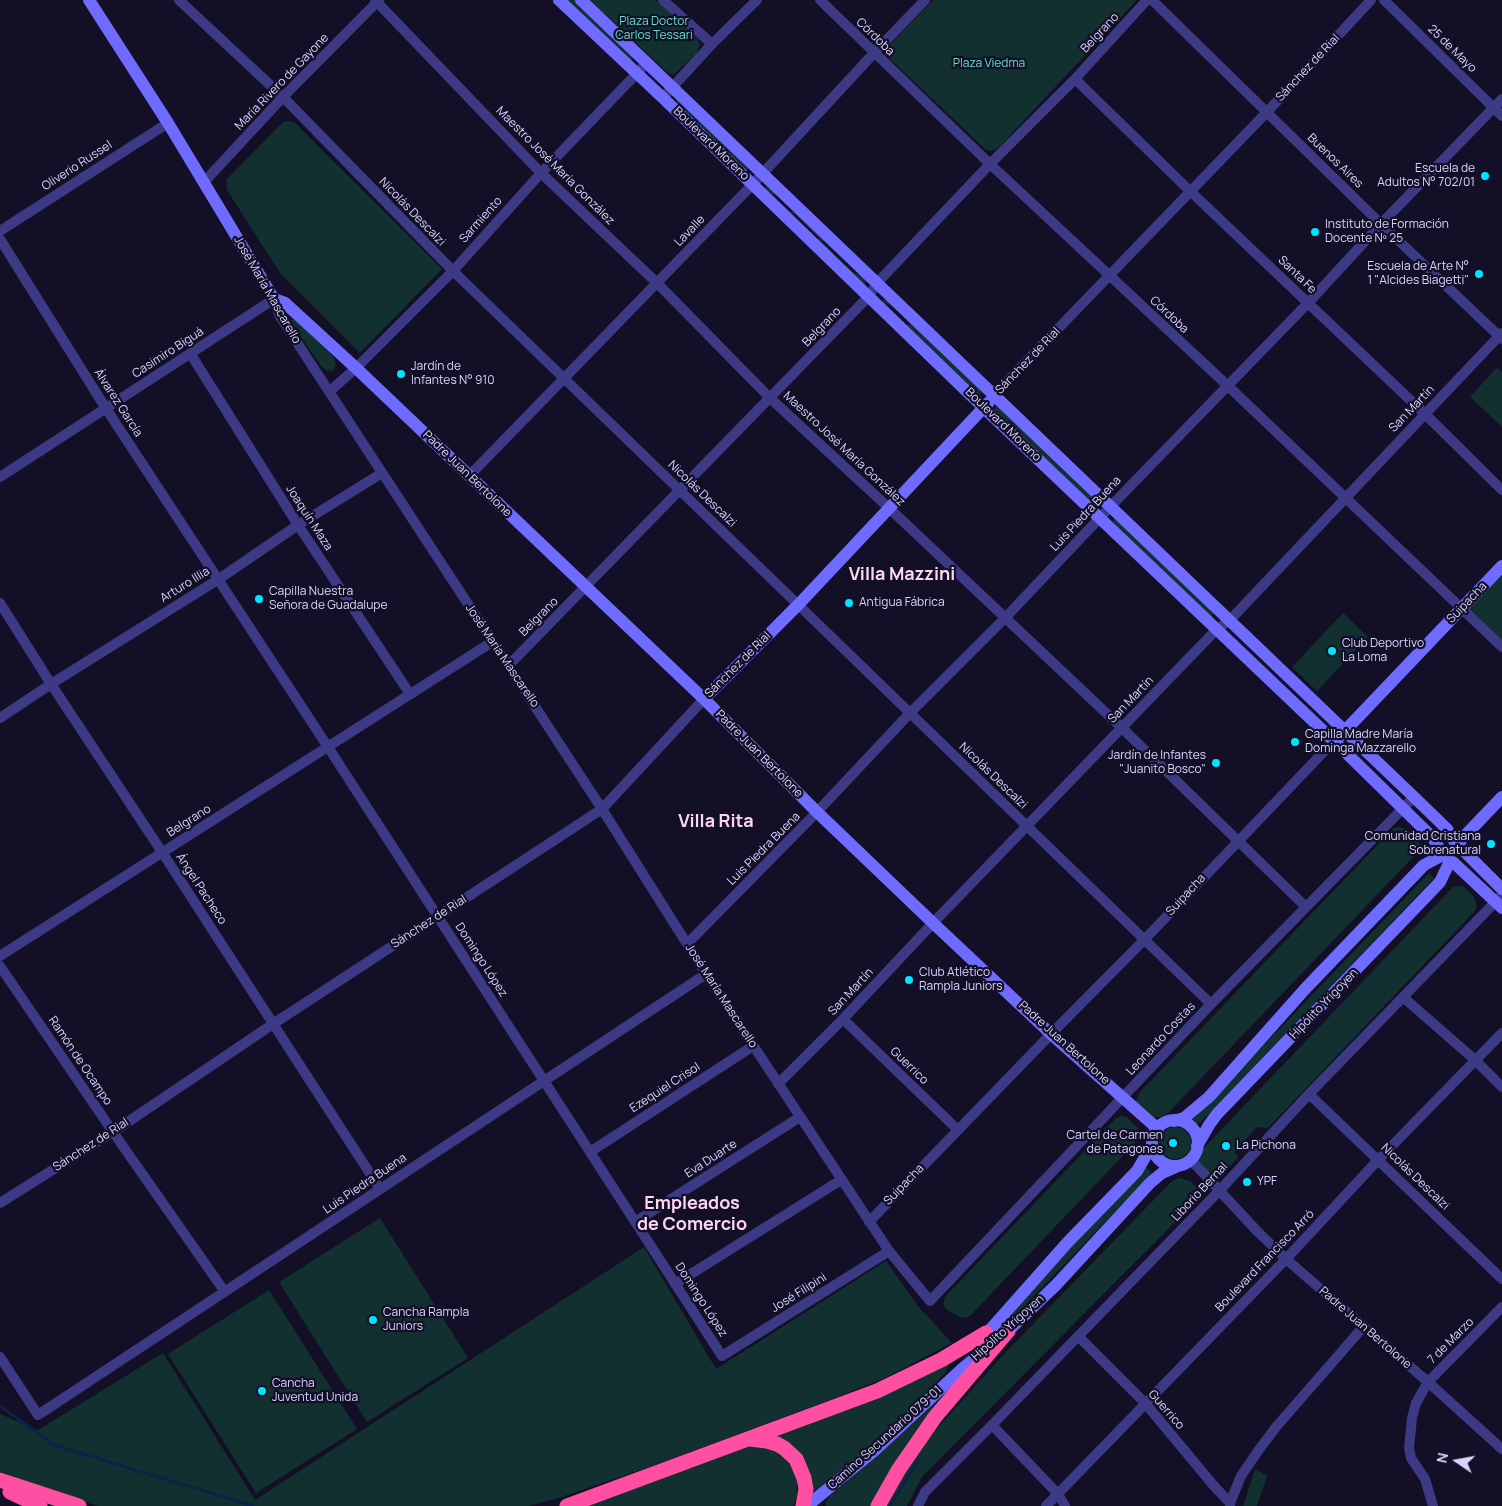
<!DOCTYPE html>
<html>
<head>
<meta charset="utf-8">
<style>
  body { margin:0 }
  #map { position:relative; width:1502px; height:1506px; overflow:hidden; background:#130f26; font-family:Manrope,sans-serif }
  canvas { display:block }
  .north { position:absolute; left:1432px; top:1436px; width:50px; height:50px; -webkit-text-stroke:4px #130f26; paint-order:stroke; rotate:282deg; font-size:14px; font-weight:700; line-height:20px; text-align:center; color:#d9d4ff }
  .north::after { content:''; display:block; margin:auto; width:18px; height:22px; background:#d9d4ff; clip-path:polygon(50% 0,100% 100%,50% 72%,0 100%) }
</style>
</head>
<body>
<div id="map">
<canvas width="1502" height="1506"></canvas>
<div class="north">N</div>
</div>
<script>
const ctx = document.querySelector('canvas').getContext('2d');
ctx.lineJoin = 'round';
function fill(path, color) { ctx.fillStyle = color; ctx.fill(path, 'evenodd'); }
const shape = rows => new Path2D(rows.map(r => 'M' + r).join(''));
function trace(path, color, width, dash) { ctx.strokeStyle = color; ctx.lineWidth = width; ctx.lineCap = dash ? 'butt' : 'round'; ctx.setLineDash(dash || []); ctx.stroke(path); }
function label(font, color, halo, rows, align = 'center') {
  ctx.font = font + ' Manrope,sans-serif'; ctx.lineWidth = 4.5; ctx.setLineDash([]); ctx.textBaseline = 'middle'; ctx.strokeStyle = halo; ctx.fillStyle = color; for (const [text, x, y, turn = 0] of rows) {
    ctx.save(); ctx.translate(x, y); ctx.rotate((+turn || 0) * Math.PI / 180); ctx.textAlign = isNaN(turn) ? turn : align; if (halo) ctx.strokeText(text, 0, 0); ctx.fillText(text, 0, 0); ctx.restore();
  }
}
const green = shape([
  [566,0,574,0,634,57,630,61],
  [590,0,656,0,697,38,700,45,697,53,673,75,667,72],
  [933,0,1136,0,1136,1,998,148,990,151,985,149,886,55,888,47],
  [679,98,750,167,746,171,675,102],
  [288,121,294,122,442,269,360,353,280,273,227,190,226,180,283,122],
  [765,186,769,186,778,195,772,194,788,211,795,212,825,241,821,241,854,273,861,275,867,280,866,283,863,284,816,239,820,239,795,214,788,213,765,190],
  [883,299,887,300,982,390,981,394,978,394,906,325,911,324,891,305,883,304],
  [291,320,295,320,333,356,336,363,334,370,328,371,322,367,291,323],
  [1497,367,1502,372,1502,427,1470,397],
  [995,407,999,407,1095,499,1095,503,1091,503,995,411],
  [1113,519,1117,519,1213,611,1213,615,1209,615,1113,523],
  [1502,574,1502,643,1473,615,1470,609],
  [1343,613,1368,637,1317,691,1292,667],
  [1399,827,1406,829,1418,840,1420,846,1419,851,1168,1113,1161,1117,1150,1117,1135,1103,1140,1092,1394,828],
  [1429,873,1434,878,1198,1125,1192,1120],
  [1457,886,1463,886,1474,897,1477,907,1474,912,1268,1128,1257,1127,1234,1152,1239,1157,1222,1174,1216,1176,1209,1176,1197,1163,1199,1153,1453,887],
  [1121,1116,1127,1117,1138,1128,1140,1134,1138,1140,970,1316,962,1318,947,1310,943,1305,945,1297,1116,1118],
  '1159 1143a16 16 0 1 1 32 0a16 16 0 1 1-32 0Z',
  [1146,1167,1152,1173,1006,1325,992,1334,1000,1319],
  [1180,1178,1190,1181,1196,1187,1198,1192,1195,1202,922,1477,907,1506,885,1506,919,1449,1001,1357,1172,1181],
  [380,1218,468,1358,367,1422,279,1282],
  [644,1247,716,1369,886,1261,918,1306,952,1343,885,1378,827,1401,649,1467,559,1498,528,1506,98,1506,51,1491,0,1471,0,1414,38,1430,163,1353,255,1500],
  [269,1290,357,1429,256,1493,168,1354],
  [951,1360,946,1372,921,1399,871,1446,813,1492,770,1434],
  [942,1397,874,1506,826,1506,826,1502,829,1497,882,1452],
  [743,1445,772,1448,788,1460,797,1478,797,1497,793,1506,579,1506],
  [1255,1469,1267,1476,1257,1506,1243,1506]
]);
const stream = shape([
  [0,1406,54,1445,253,1506],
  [890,1506,918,1461]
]);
const street = shape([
  [179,0,283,97,453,271,1211,1004],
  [375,0,541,173,657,283,770,398,889,508,1122,728,1306,907],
  [663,0,712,44],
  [820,0,990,164,1227,385,1502,647],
  [1152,0,1381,224,1502,339],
  [1384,0,1502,116],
  [1075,79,1190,191,1425,414,1502,490],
  [667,93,712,44,757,0],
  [204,182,283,97,379,0],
  [0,231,168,123],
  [0,239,105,407,328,747,722,1356,889,1251],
  [190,353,298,525,410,694],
  [330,391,356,368,453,271,541,173,642,68],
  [994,395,1267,112,1371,0],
  [470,475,752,185,874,53,925,0],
  [0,477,274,299,279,315,602,809,706,974,889,1251,930,1301,1211,1004,1414,797],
  [0,603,51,684,162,852,380,1189],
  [508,666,869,296,877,283,990,164,1075,79,1147,0],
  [0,718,51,684,219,579,298,525,382,473],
  [687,944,817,812,910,713,1005,618,1110,507,1308,303,1381,224,1502,99],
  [0,956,492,642],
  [0,966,113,1132,225,1292],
  [1403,997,1475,1060,1502,1087],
  [843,1019,958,1130],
  [778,1084,843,1019,933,923,1217,629,1230,620,1502,333],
  [1309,1094,1502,1279],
  [590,1152,753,1046],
  [1191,1160,1257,1231,1286,1259,1428,1382,1502,1449],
  [0,1203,113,1132,273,1024,602,809,704,699],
  [635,1222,800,1117],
  [869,1222,1051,1034,1145,939,1334,741],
  [675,1284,841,1180],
  [1078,1336,1145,1403,1214,1486,1230,1503],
  [0,1357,38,1415,706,974],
  [992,1425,1058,1494,1065,1506],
  [918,1506,925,1492,992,1425,1220,1190,1309,1094,1502,895],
  [1046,1506,1286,1259,1379,1159,1502,1033],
  [1230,1506,1230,1503,1241,1476,1258,1451,1276,1427,1364,1326],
  [1433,1506,1425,1479,1411,1458,1409,1448,1412,1418,1416,1403,1428,1382,1502,1307]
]);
const secondary = shape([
  [89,0,168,123,274,299,285,303,356,368,704,699,817,812,933,923,1051,1034,1158,1129],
  [559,0,663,98,984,408,1334,741,1433,838,1442,853],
  [581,0,1414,797,1447,829,1455,842],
  [704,699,798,605,989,402],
  [1340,736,1502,566],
  [1458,843,1502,797],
  [1462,849,1502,889],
  [1453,862,1502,908],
  '1152 1143a23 23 0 1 1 46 0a23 23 0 1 1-46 0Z',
  [1174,1121,1184,1118,1209,1097,1305,989,1424,865,1443,855],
  [1197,1146,1209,1125,1217,1114,1440,882,1450,861],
  [981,1340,1067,1243,1137,1171,1152,1145],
  [807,1506,875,1450,962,1369,1008,1331,1056,1285,1150,1183,1162,1173,1178,1166]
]);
const highway = shape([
  [750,1439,767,1441,777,1444,784,1448,796,1459,804,1478,806,1489,803,1506],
  [0,1480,79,1506],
  [10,1492,40,1506],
  [567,1506,877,1391,941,1360,986,1333],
  [878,1506,899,1469,935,1417,1008,1331]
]);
const markers = [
  [1485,176,5,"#00e5ff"],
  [1315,232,5,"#00e5ff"],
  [1479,274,5,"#00e5ff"],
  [401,374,5,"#00e5ff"],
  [259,599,5,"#00e5ff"],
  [849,603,5,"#00e5ff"],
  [1332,651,5,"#00e5ff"],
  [1295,742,5,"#00e5ff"],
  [1216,763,5,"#00e5ff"],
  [1491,844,5,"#00e5ff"],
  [909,980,5,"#00e5ff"],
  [1173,1143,5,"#00e5ff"],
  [1226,1146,5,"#00e5ff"],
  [1247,1182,5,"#00e5ff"],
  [373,1320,5,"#00e5ff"],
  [262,1391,5,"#00e5ff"]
];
const parkNames = [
  ["Plaza Doctor",654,22],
  ["Carlos Tessari",654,36],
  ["Plaza Viedma",989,64]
];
const streetNames = [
  ["Belgrano",1100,33,-47],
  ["Córdoba",875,37,44],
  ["25 de Mayo",1452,49,44],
  ["Sánchez de Rial",1308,68,-47],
  ["María Rivero de Gayone",282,82,-46],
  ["Boulevard Moreno",711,144,44],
  ["Buenos Aires",1335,161,44],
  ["Oliverio Russel",77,166,-33],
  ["Maestro José María González",555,166,45],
  ["Nicolás Descalzi",412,212,46],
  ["Sarmiento",481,220,-48],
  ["Lavalle",690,231,-46],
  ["Santa Fe",1297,275,44],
  ["José María Mascarello",267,290,60],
  ["Córdoba",1169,315,43],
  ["Belgrano",822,327,-46],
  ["Casimiro Biguá",168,353,-33],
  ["Sánchez de Rial",1028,361,-46],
  ["Álvarez García",118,403,57],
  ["San Martín",1412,409,-46],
  ["Boulevard Moreno",1003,425,44],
  ["Maestro José María González",844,449,43],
  ["Padre Juan Bertolone",467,474,44],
  ["Nicolás Descalzi",702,494,44],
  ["Luis Piedra Buena",1086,514,-47],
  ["Joaquín Maza",309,518,57],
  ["Arturo Illia",185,585,-32],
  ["Suipacha",1467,603,-46],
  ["Belgrano",539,617,-45],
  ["José María Mascarello",502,656,56],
  ["Sánchez de Rial",738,665,-45],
  ["San Martín",1131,700,-46],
  ["Padre Juan Bertolone",759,754,45],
  ["Nicolás Descalzi",993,776,44],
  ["Belgrano",189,821,-32],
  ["Luis Piedra Buena",764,849,-45],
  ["Ángel Pacheco",201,889,57],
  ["Suipacha",1186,895,-47],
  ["Sánchez de Rial",429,922,-33],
  ["Domingo López",481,960,57],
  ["San Martín",851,992,-47],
  ["José María Mascarello",721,996,57],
  ["Hipólito Yrigoyen",1324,1004,-46],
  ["Leonardo Costas",1161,1039,-47],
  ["Padre Juan Bertolone",1064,1043,42],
  ["Ramón de Ocampo",80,1061,56],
  ["Guerrico",909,1066,44],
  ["Ezequiel Crisol",665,1088,-33],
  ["Sánchez de Rial",91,1145,-33],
  ["Eva Duarte",711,1159,-33],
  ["Nicolás Descalzi",1415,1177,44],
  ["Luis Piedra Buena",365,1184,-34],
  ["Suipacha",904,1185,-46],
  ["Liborio Bernal",1200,1192,-47],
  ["Boulevard Francisco Arró",1265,1261,-46],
  ["José Filipini",799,1293,-32],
  ["Domingo López",701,1300,57],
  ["Hipólito Yrigoyen",1008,1328,-42],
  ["Padre Juan Bertolone",1365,1328,41],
  ["7 de Marzo",1451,1341,-45],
  ["Guerrico",1166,1410,49],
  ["Camino Secundario 079-01",885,1438,-42]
];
const poiNames = [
  ["Escuela de",1475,169,"right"],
  ["Adultos N° 702/01",1475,183,"right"],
  ["Instituto de Formación",1325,225],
  ["Docente Nº 25",1325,239],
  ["Escuela de Arte N°",1469,267,"right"],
  ["1 \"Alcides Biagetti\"",1469,281,"right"],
  ["Jardín de",411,367],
  ["Infantes N° 910",411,381],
  ["Capilla Nuestra",269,592],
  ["Señora de Guadalupe",269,606],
  ["Antigua Fábrica",859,603],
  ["Club Deportivo",1342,644],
  ["La Loma",1342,658],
  ["Capilla Madre María",1305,735],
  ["Dominga Mazzarello",1305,749],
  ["Jardín de Infantes",1206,756,"right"],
  ["\"Juanito Bosco\"",1206,770,"right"],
  ["Comunidad Cristiana",1481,837,"right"],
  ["Sobrenatural",1481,851,"right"],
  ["Club Atlético",919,973],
  ["Rampla Juniors",919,987],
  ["Cartel de Carmen",1163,1136,"right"],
  ["de Patagones",1163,1150,"right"],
  ["La Pichona",1236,1146],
  ["YPF",1257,1182],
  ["Cancha Rampla",383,1313],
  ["Juniors",383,1327],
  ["Cancha",272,1384],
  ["Juventud Unida",272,1398]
];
const districtNames = [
  ["Villa Mazzini",902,575],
  ["Villa Rita",716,822],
  ["Empleados",692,1204],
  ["de Comercio",692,1225]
];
fill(green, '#12302f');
trace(stream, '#0c2248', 3);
trace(street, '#3d3a85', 10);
trace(secondary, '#6f6bff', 12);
trace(highway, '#ff4fa3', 15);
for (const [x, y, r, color] of markers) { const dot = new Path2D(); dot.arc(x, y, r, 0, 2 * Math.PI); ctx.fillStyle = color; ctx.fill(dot); trace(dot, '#130f26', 2); }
label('12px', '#5fe0c0', '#130f26', parkNames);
label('12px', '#d9d4ff', '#130f26', streetNames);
label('12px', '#d9d4ff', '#130f26', poiNames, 'left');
label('bold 18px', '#ffd6f0', '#130f26', districtNames);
</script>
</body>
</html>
